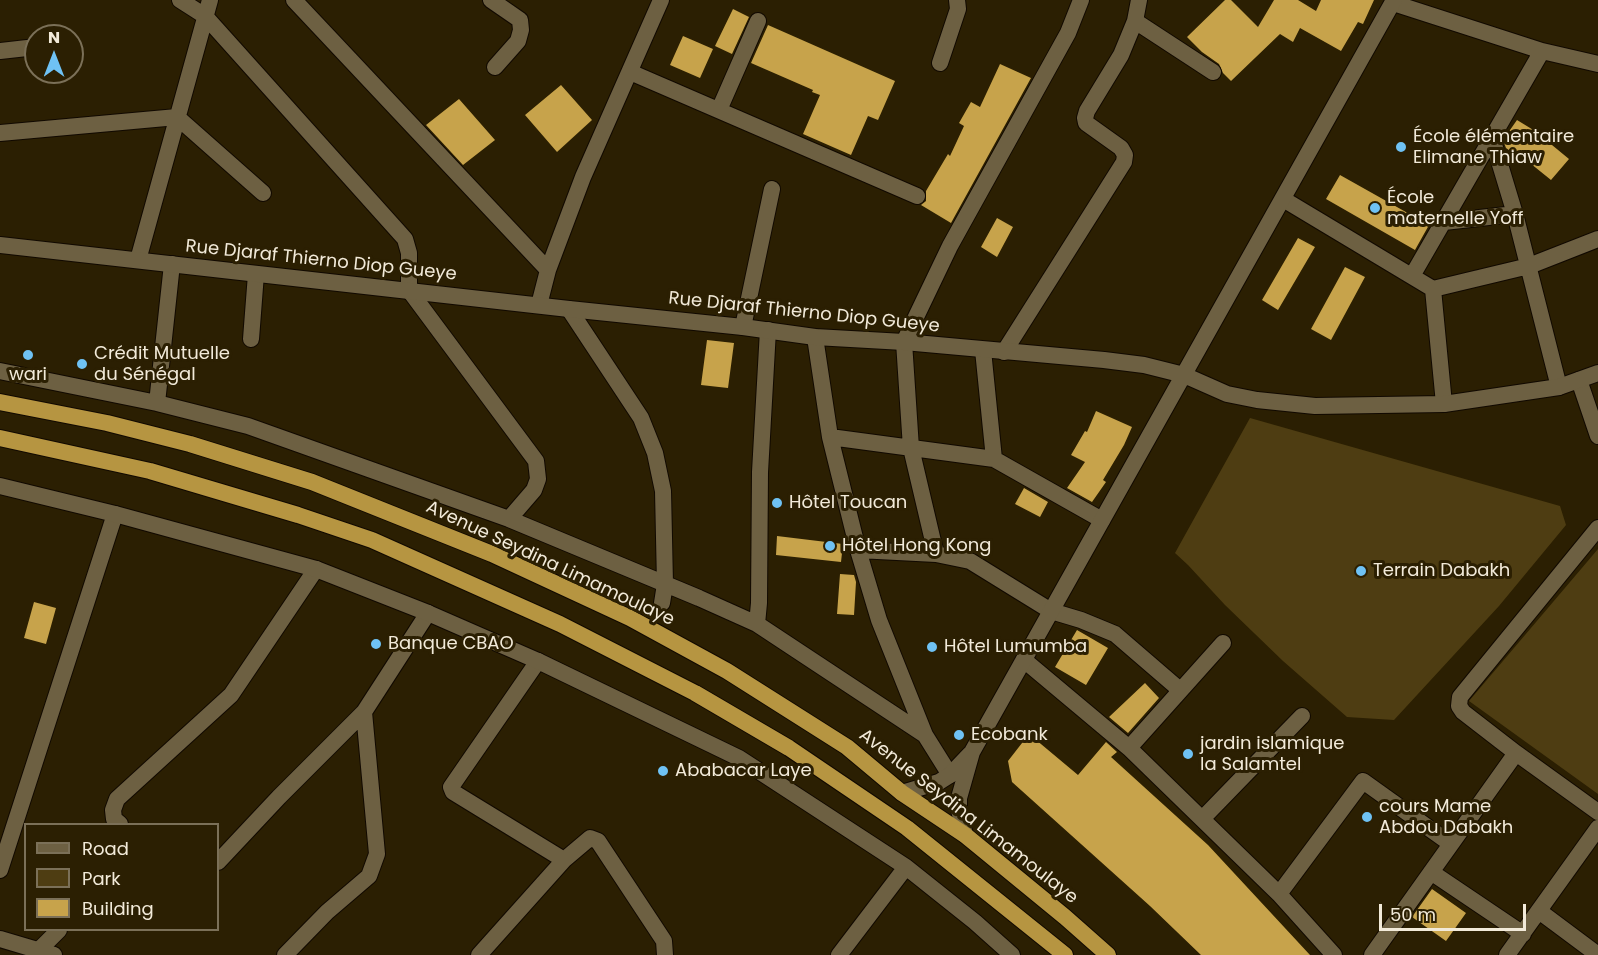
<!DOCTYPE html>
<html>
<head>
<meta charset="utf-8">
<style>
  body { margin:0 }
  #map { position:relative; width:1598px; height:955px; overflow:hidden; background:#2b1f02; font-family:Poppins,sans-serif }
  canvas { display:block }
  .legend { position:absolute; left:24px; top:823px; width:195px; height:108px; box-sizing:border-box; background:#2b1f02; border:2px solid #7b7058; margin:0; padding:8px 10px; list-style:none; font-size:18px; color:#f2ead9 }
  .legend li { display:flex; align-items:center; gap:12px; height:30px }
  .legend b { width:30px; border:2px solid #7b7058 }
  .north { position:absolute; left:24px; top:24px; width:60px; height:60px; box-sizing:border-box; background:#2b1f02; border:2px solid #7b7058; border-radius:50%; rotate:0deg; font-size:16px; font-weight:700; line-height:24px; text-align:center; color:#f2ead9 }
  .north::after { content:''; display:block; margin:auto; width:21px; height:27px; background:#6fc2f4; clip-path:polygon(50% 0,100% 100%,50% 72%,0 100%) }
  .scale { position:absolute; left:1379px; top:904px; width:147px; height:27px; box-sizing:border-box; border:3px solid #f2ead9; border-top:0; padding-left:8px; font-size:18px; line-height:21px; white-space:nowrap; color:#f2ead9; -webkit-text-stroke:4px #2b1f02; paint-order:stroke }
</style>
</head>
<body>
<div id="map">
<canvas width="1598" height="955"></canvas>
<ul class="legend">
<li><b style="height:8px;background:#6d6042"></b>Road</li>
<li><b style="height:16px;background:#4e3d12"></b>Park</li>
<li><b style="height:16px;background:#c7a34b"></b>Building</li>
</ul>
<div class="north">N</div>
<div class="scale">50 m</div>
</div>
<script>
const ctx = document.querySelector('canvas').getContext('2d');
ctx.lineJoin = 'round';
function fill(path, color) { ctx.fillStyle = color; ctx.fill(path, 'evenodd'); }
const shape = rows => new Path2D(rows.map(r => 'M' + r).join(''));
function trace(path, color, width, dash) { ctx.strokeStyle = color; ctx.lineWidth = width; ctx.lineCap = dash ? 'butt' : 'round'; ctx.setLineDash(dash || []); ctx.stroke(path); }
function label(font, color, halo, rows, align = 'center') {
  ctx.font = font + ' Poppins,sans-serif'; ctx.lineWidth = 6; ctx.setLineDash([]); ctx.textBaseline = 'middle'; ctx.strokeStyle = halo; ctx.fillStyle = color; for (const [text, x, y, turn = 0] of rows) {
    ctx.save(); ctx.translate(x, y); ctx.rotate((+turn || 0) * Math.PI / 180); ctx.textAlign = isNaN(turn) ? turn : align; if (halo) ctx.strokeText(text, 0, 0); ctx.fillText(text, 0, 0); ctx.restore();
  }
}
const green = shape([
  [1250,418,1560,506,1566,525,1499,606,1394,720,1347,717,1283,661,1225,605,1188,565,1175,553],
  [1598,549,1598,794,1469,701]
]);
const building = shape([
  [1225,0,1231,0,1258,27,1274,0,1298,0,1316,11,1321,0,1374,0,1363,24,1358,22,1341,51,1300,28,1293,42,1280,34,1231,81,1223,73,1219,64,1202,52,1187,37],
  [733,9,749,17,732,54,715,46],
  [768,25,895,81,878,120,868,116,851,155,803,134,820,95,812,92,813,90,751,63],
  [683,36,713,49,700,78,670,65],
  [1000,64,1031,78,951,223,921,205,926,201,926,191,948,154,950,156,964,126,959,123,971,102,980,107],
  [561,85,592,120,557,152,525,115],
  [459,99,495,140,463,165,426,125],
  [1517,120,1535,131,1569,159,1551,180,1515,151,1513,153,1506,148,1503,140],
  [1340,175,1429,225,1415,250,1326,199],
  [997,218,1013,227,997,257,981,247],
  [1298,238,1315,247,1278,310,1262,300],
  [1345,267,1365,277,1331,340,1311,329],
  [707,340,734,343,728,388,701,385],
  [1096,411,1132,427,1124,445,1103,480,1106,482,1092,502,1067,488,1085,462,1071,455,1085,431,1087,432],
  [1024,488,1048,502,1040,517,1015,504],
  [777,536,843,544,841,562,776,555],
  [840,574,854,575,856,582,854,615,837,614],
  [34,602,56,608,46,644,24,638],
  [1077,630,1108,648,1086,685,1055,667],
  [1145,683,1159,698,1128,733,1109,717],
  [1029,734,1078,775,1106,742,1117,752,1111,757,1208,845,1310,955,1201,955,1150,906,1012,782,1008,761],
  [1432,889,1466,913,1446,941,1412,917]
]);
const minor = shape([
  [180,0,205,16,405,239,409,253,409,290,536,461,538,479,534,490,509,519],
  [294,0,548,270],
  [491,0,520,20,521,30,518,41,495,67],
  [1393,3,1542,51,1598,64],
  [1135,21,1213,72],
  [0,51,36,47],
  [940,63,958,9,957,0],
  [630,72,917,196],
  [719,110,758,21],
  [0,133,177,117,263,193],
  [1492,138,1515,214,1559,387],
  [1283,199,1433,289,1529,266,1598,239],
  [1444,222,1515,214],
  [138,260,210,0],
  [1412,276,1542,51],
  [1433,289,1444,404],
  [539,305,548,270,583,177,661,0],
  [569,309,641,418,655,453,663,491,665,584,662,603],
  [743,327,772,189],
  [815,337,830,437,858,550,879,620,925,735],
  [251,339,256,274],
  [983,350,994,459],
  [1004,352,1124,162,1125,155,1121,148,1086,123,1085,118,1087,111,1121,55,1135,21,1139,0],
  [0,371,157,403,248,426,509,519,699,598,757,624,925,735,950,775],
  [1579,380,1598,436],
  [157,403,172,264],
  [830,437,994,459,1102,520],
  [1598,528,1460,697,1459,706,1463,712,1516,753,1598,812],
  [858,550,936,554,970,561,1051,611,1081,620,1115,634,1180,690],
  [936,554,911,448,904,342,950,246,1068,33,1081,0],
  [757,624,759,603,760,472,768,330],
  [1024,660,1129,748,1279,894,1334,955],
  [538,661,451,787,453,792,564,860],
  [1129,748,1223,643],
  [1203,818,1302,716],
  [120,824,114,819,113,810,117,799,231,695,316,569],
  [218,862,279,797,364,712,428,613],
  [0,870,115,514],
  [1431,872,1523,934],
  [1279,894,1363,781,1451,844],
  [1539,911,1598,955],
  [0,939,54,955],
  [39,950,59,930],
  [285,955,327,912,369,876,377,854,364,712],
  [479,955,564,860,590,838,598,841,664,941,665,955],
  [1372,955,1516,753],
  [1507,955,1598,828]
]);
const tertiary = shape([
  [0,245,569,309,743,327,815,337,904,342,1104,360,1144,365,1184,375,1227,394,1257,400,1315,406,1444,404,1559,387,1598,373],
  [0,486,115,514,316,569,428,613,538,661,739,758,906,867,975,922,1012,955],
  [902,793,939,782,950,775,970,754],
  [965,835,959,810,959,798,972,752,1394,0],
  [839,955,906,867]
]);
const trunk = shape([
  [0,402,107,423,190,444,312,482,492,554,630,618,727,671,847,747,902,793,965,835,1065,917,1108,955],
  [0,438,150,471,298,515,372,540,560,624,695,693,789,748,907,828,1065,955]
]);
const markers = [
  [1401,147,6,"#6fc2f4"],
  [1375,208,6,"#6fc2f4"],
  [28,355,6,"#6fc2f4"],
  [82,364,6,"#6fc2f4"],
  [777,503,6,"#6fc2f4"],
  [830,546,6,"#6fc2f4"],
  [1361,571,6,"#6fc2f4"],
  [376,644,6,"#6fc2f4"],
  [932,647,6,"#6fc2f4"],
  [959,735,6,"#6fc2f4"],
  [1188,754,6,"#6fc2f4"],
  [663,771,6,"#6fc2f4"],
  [1367,817,6,"#6fc2f4"]
];
const poiNames = [
  ["École élémentaire",1413,137],
  ["Elimane Thiaw",1413,158],
  ["École",1387,198],
  ["maternelle Yoff",1387,219],
  ["Crédit Mutuelle",94,354],
  ["du Sénégal",94,375],
  ["wari",28,375,"center"],
  ["Hôtel Toucan",789,503],
  ["Hôtel Hong Kong",842,546],
  ["Terrain Dabakh",1373,571],
  ["Banque CBAO",388,644],
  ["Hôtel Lumumba",944,647],
  ["Ecobank",971,735],
  ["jardin islamique",1200,744],
  ["la Salamtel",1200,765],
  ["Ababacar Laye",675,771],
  ["cours Mame",1379,807],
  ["Abdou Dabakh",1379,828]
];
const streetNames = [
  ["Rue Djaraf Thierno Diop Gueye",321,261,6],
  ["Rue Djaraf Thierno Diop Gueye",804,313,6],
  ["Avenue Seydina Limamoulaye",550,564,25],
  ["Avenue Seydina Limamoulaye",968,817,38]
];
fill(green, '#4e3d12');
fill(building, '#c7a34b');
trace(minor, '#110900', 18);
trace(tertiary, '#110900', 18);
trace(trunk, '#110900', 18);
trace(minor, '#6d6042', 16);
trace(tertiary, '#6d6042', 16);
trace(trunk, '#b69541', 16);
for (const [x, y, r, color] of markers) { const dot = new Path2D(); dot.arc(x, y, r, 0, 2 * Math.PI); ctx.fillStyle = color; ctx.fill(dot); trace(dot, '#2b1f02', 2); }
label('18px', '#f2ead9', '#2b1f02', poiNames, 'left');
label('18px', '#f2ead9', '#2b1f02', streetNames);
</script>
</body>
</html>
